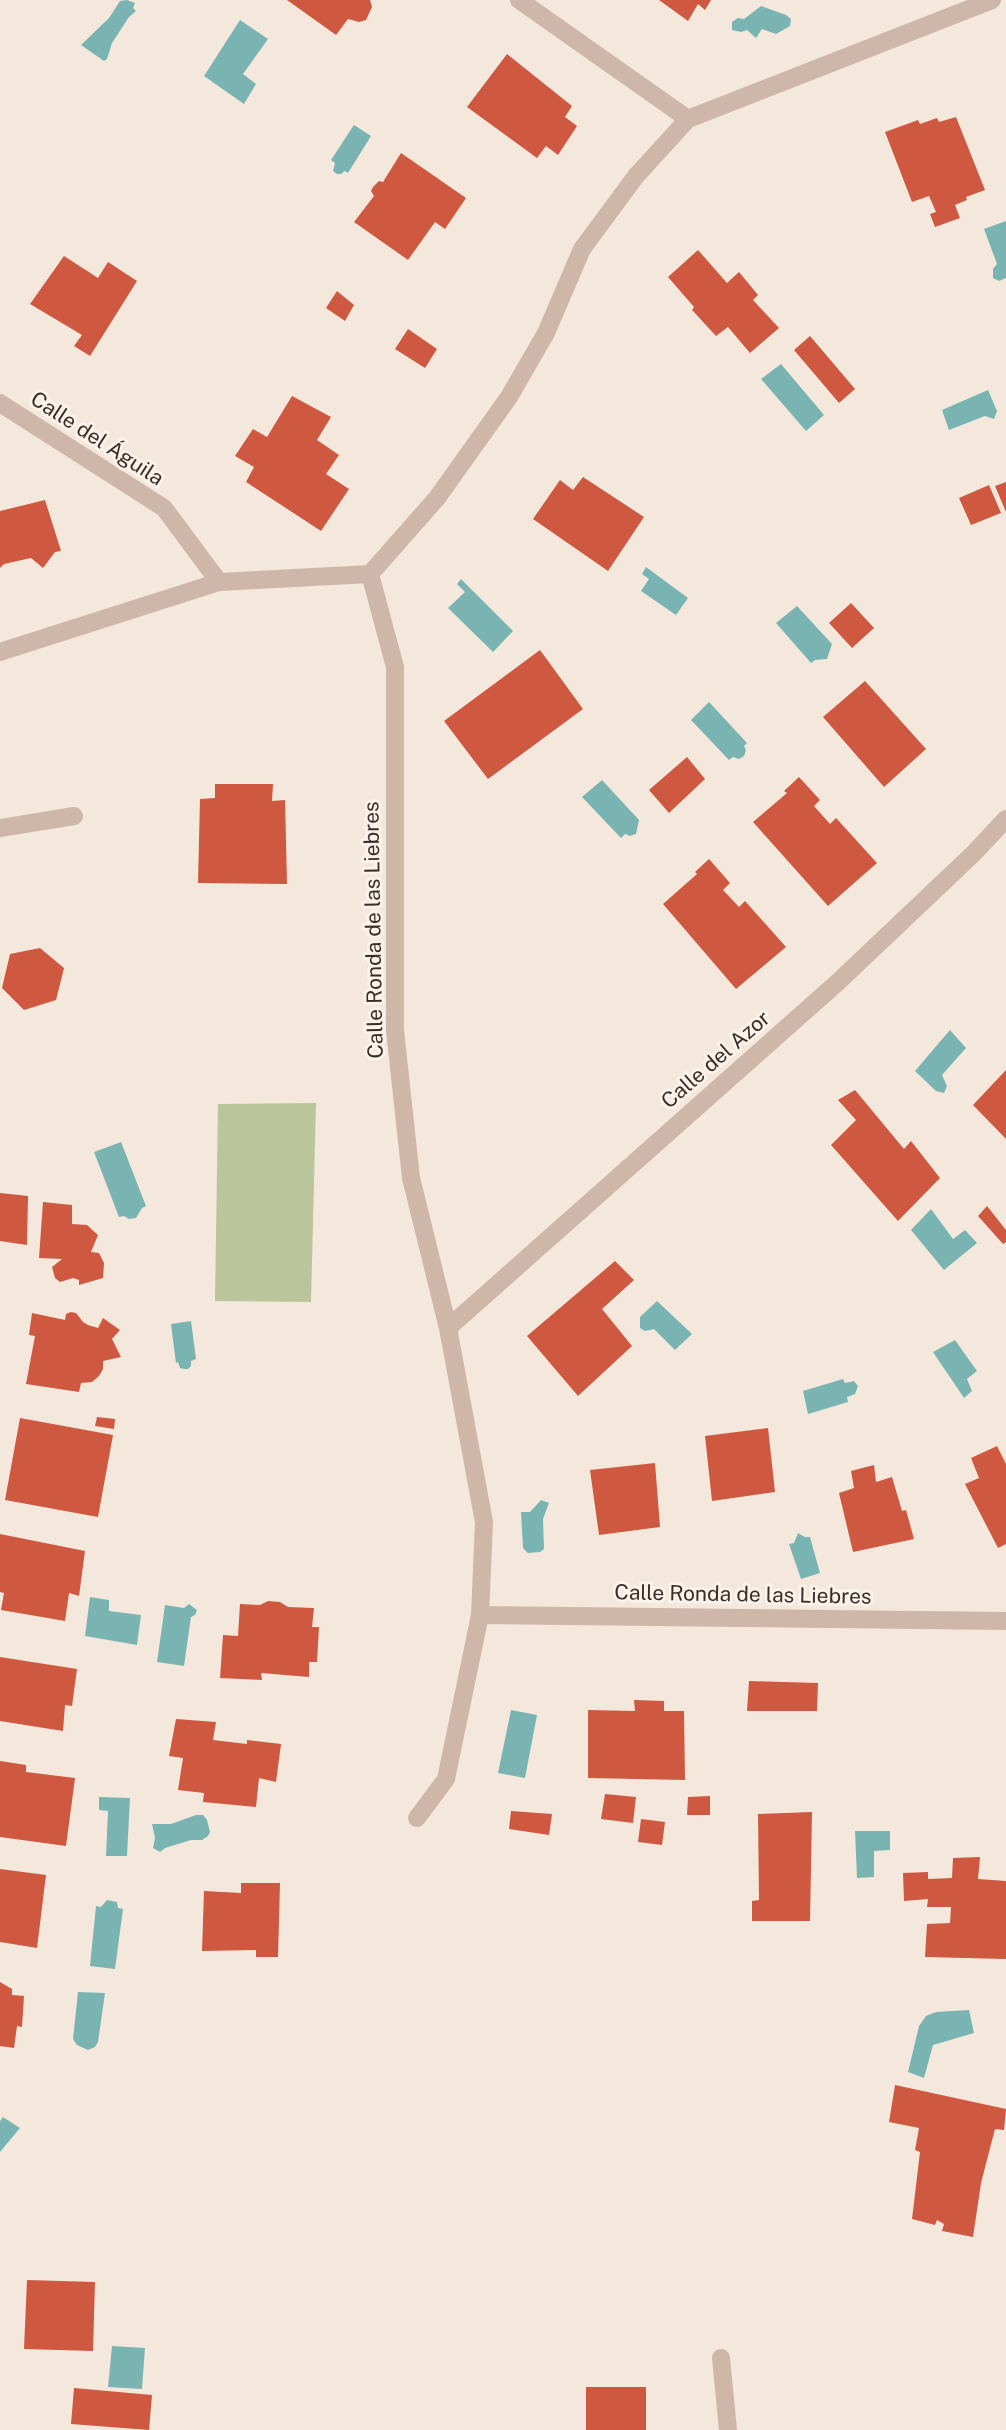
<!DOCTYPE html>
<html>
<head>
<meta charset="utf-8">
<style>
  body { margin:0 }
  canvas { display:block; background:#f4e8dd }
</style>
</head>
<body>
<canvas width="1006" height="2430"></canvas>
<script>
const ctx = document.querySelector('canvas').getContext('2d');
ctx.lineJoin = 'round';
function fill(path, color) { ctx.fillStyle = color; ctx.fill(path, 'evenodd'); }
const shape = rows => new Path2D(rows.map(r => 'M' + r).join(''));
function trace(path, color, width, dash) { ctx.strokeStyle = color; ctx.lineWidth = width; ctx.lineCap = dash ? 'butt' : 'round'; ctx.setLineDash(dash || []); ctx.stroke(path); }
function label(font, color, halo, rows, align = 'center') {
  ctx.font = font + ' "Public Sans",sans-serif'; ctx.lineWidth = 6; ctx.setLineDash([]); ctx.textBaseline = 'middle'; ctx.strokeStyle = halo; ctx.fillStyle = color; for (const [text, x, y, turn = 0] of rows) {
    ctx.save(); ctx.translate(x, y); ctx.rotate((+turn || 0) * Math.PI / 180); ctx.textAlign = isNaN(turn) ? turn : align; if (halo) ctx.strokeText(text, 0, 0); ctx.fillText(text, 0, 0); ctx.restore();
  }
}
const green = shape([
  [316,1103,311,1302,215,1301,218,1104]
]);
const water = shape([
  [127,0,135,3,133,8,136,11,129,17,112,43,107,59,104,61,81,45,109,18,120,1],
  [761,6,786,15,791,19,790,26,776,34,762,29,756,38,747,30,741,32,732,30,732,22,738,18,744,19],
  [240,20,268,39,243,74,256,84,244,104,204,76],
  [354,125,371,136,348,173,345,171,341,174,337,174,333,171,335,163,331,160],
  [1006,221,1006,278,999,281,993,278,993,269,997,264,984,229],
  [781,364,824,415,806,431,761,379],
  [988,390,997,411,994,419,985,416,949,430,942,410],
  [646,567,688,598,676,615,641,591,649,579,642,574],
  [461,579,513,631,493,652,448,608,465,592,457,584],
  [797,606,832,644,827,659,815,660,811,663,776,623],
  [709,702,747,743,744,746,746,750,744,756,739,759,733,757,729,760,691,720],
  [602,780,639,820,636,834,630,836,625,834,621,838,582,797],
  [950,1030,966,1048,942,1075,947,1086,944,1093,936,1091,915,1071],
  [121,1142,146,1206,142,1208,136,1218,129,1219,124,1216,119,1217,94,1152],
  [931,1209,953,1239,965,1230,977,1243,944,1270,911,1230],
  [657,1301,692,1334,675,1350,654,1329,645,1331,640,1328,640,1317],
  [191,1321,196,1359,191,1361,191,1366,188,1369,184,1369,180,1368,178,1362,176,1363,171,1324],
  [955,1340,977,1371,967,1379,972,1391,964,1398,933,1352],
  [843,1379,845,1383,854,1381,858,1386,855,1394,847,1397,848,1402,808,1414,803,1391],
  [541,1500,549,1503,543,1519,544,1549,540,1552,528,1553,523,1548,521,1512,530,1512],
  [798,1533,805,1537,810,1537,820,1573,801,1579,789,1544,794,1543],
  [90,1597,109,1600,109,1611,141,1615,137,1645,85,1636],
  [189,1604,197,1610,195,1615,191,1617,184,1666,157,1662,165,1605,184,1608],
  [511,1710,537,1715,525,1778,498,1773],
  [99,1797,130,1798,127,1856,106,1856,108,1811,99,1810],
  [196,1815,203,1815,207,1820,210,1832,208,1836,202,1840,191,1840,165,1848,160,1852,153,1848,155,1838,152,1824,171,1824],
  [855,1831,890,1831,890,1850,874,1851,874,1877,857,1878],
  [107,1900,117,1902,118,1908,123,1909,115,1969,90,1966,96,1906,101,1907],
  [78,1992,105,1993,98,2042,95,2047,88,2050,77,2045,73,2039],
  [969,2010,974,2033,933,2045,924,2078,908,2072,919,2026,926,2016,936,2012],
  [3,2117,20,2128,0,2152,0,2121],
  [112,2346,145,2348,142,2389,108,2387]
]);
const building = shape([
  [287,0,370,0,372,7,366,20,359,22,348,19,336,35],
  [659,0,711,0,705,10,698,4,688,21],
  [507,54,572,106,565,117,577,126,558,155,546,146,537,158,467,107],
  [956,117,985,190,966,197,967,200,955,205,960,218,935,227,930,214,936,212,929,196,912,202,885,132,918,120,920,124,937,118,939,122],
  [401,153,466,198,445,229,435,222,408,260,354,222,374,196,371,191,373,187,379,181,383,182],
  [698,250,727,283,739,272,758,295,753,300,779,328,750,353,728,327,716,336,692,310,694,307,668,277],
  [64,256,98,278,108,262,137,281,90,356,74,346,82,335,30,304],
  [337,291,354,305,345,321,326,308],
  [408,329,437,349,425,368,395,349],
  [810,336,855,389,839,403,794,350],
  [292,396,331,417,317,440,339,455,326,474,349,489,321,531,246,482,254,467,235,456,253,429,267,437],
  [583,477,644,517,608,571,533,519,560,480,573,490],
  [1006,482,1006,512,995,486],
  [989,485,1001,513,971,525,959,498],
  [45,500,61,551,55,552,43,568,31,558,4,564,0,568,0,511],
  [851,603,874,628,852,648,829,623],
  [540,650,583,709,488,779,444,721],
  [865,681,926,749,884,787,823,717],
  [687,757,705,779,669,813,649,790],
  [799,777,820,800,814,806,830,824,836,818,877,863,828,906,753,822,787,793,784,791],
  [215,784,273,784,272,801,285,800,287,884,198,883,200,799,215,798],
  [709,859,730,883,723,890,739,907,745,901,786,947,736,989,663,904,697,874,695,872],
  [40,948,64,968,56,1000,24,1010,2,988,10,954],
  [1006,1070,1006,1139,973,1105],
  [855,1090,904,1149,911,1141,940,1178,898,1221,831,1145,856,1120,838,1100],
  [0,1193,28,1196,27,1245,0,1241],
  [43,1202,72,1205,72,1224,87,1225,98,1235,91,1252,99,1253,104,1263,103,1278,79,1285,79,1280,73,1278,60,1282,55,1278,52,1267,62,1259,39,1258],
  [987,1206,1006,1230,1006,1242,1003,1244,978,1216],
  [615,1261,634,1280,602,1309,632,1346,578,1396,527,1336],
  [71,1312,76,1313,83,1322,88,1325,98,1328,103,1318,120,1330,112,1339,121,1357,103,1361,103,1369,99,1376,92,1382,81,1383,79,1392,26,1384,35,1336,29,1335,32,1313,65,1320,66,1314],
  [97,1417,115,1419,114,1429,95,1426],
  [20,1418,113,1435,98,1517,5,1500],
  [768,1428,775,1492,712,1501,705,1436],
  [997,1446,1006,1464,1006,1544,998,1548,965,1484,979,1478,971,1458],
  [655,1463,660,1527,599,1535,590,1470],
  [874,1465,876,1482,892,1477,902,1511,906,1510,914,1539,853,1552,839,1493,854,1488,851,1471],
  [0,1534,85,1551,79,1596,69,1593,65,1621,1,1610,4,1593,0,1592],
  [268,1601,280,1602,288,1607,314,1608,312,1627,319,1627,317,1662,309,1662,309,1677,261,1673,262,1680,220,1678,223,1635,238,1636,240,1604,260,1605],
  [0,1657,77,1669,72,1706,65,1705,63,1731,0,1721],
  [749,1681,818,1683,817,1711,747,1711],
  [634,1700,664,1701,664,1711,684,1711,685,1780,588,1778,588,1710,635,1711],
  [176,1719,216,1722,213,1740,247,1744,247,1740,281,1744,276,1782,259,1778,256,1807,203,1802,204,1793,178,1790,183,1758,169,1756],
  [0,1761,26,1765,26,1772,75,1778,66,1846,0,1837],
  [605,1794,636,1797,633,1823,601,1819],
  [710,1796,710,1815,687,1815,688,1797],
  [511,1811,552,1814,549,1835,509,1829],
  [812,1812,810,1921,752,1921,752,1901,759,1900,758,1814],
  [641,1819,665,1822,662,1845,638,1842],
  [980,1857,978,1879,1006,1881,1006,1959,925,1957,927,1924,950,1923,951,1907,927,1907,928,1899,904,1901,903,1873,928,1872,928,1879,952,1878,953,1858],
  [0,1869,46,1875,37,1948,0,1942],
  [241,1883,280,1883,278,1957,256,1957,256,1950,202,1951,204,1891,241,1893],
  [0,1982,12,1989,12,1995,24,1996,22,2027,17,2026,14,2048,0,2046],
  [895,2085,1006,2109,1004,2130,995,2129,981,2183,973,2237,942,2231,944,2224,937,2220,935,2225,912,2219,920,2152,915,2150,919,2128,889,2122],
  [27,2280,95,2282,93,2351,24,2349],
  [586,2387,646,2387,646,2430,586,2430],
  [74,2388,152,2395,149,2430,71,2424]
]);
const minor = shape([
  [519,0,688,119],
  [0,403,164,508,219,582],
  [370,574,395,667,395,1030,411,1178,448,1328,484,1522,480,1615,446,1779,417,1818],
  [0,652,219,582,370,574,437,498,509,397,546,333,582,249,636,176,688,119,992,0],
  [0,828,74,816],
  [448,1328,838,982,973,854,1006,819],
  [480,1615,1006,1621],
  [721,2358,728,2430]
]);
const streetNames = [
  ["Calle del Águila",97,439,33],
  ["Calle Ronda de las Liebres",374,930,-91],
  ["Calle del Azor",716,1060,-41],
  ["Calle Ronda de las Liebres",743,1595,1]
];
fill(green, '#bac59c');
fill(water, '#7ab4b2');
fill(building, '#cf5841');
trace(minor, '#ceb6a8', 18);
label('21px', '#3a2d29', '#fbf2ea', streetNames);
</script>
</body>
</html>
